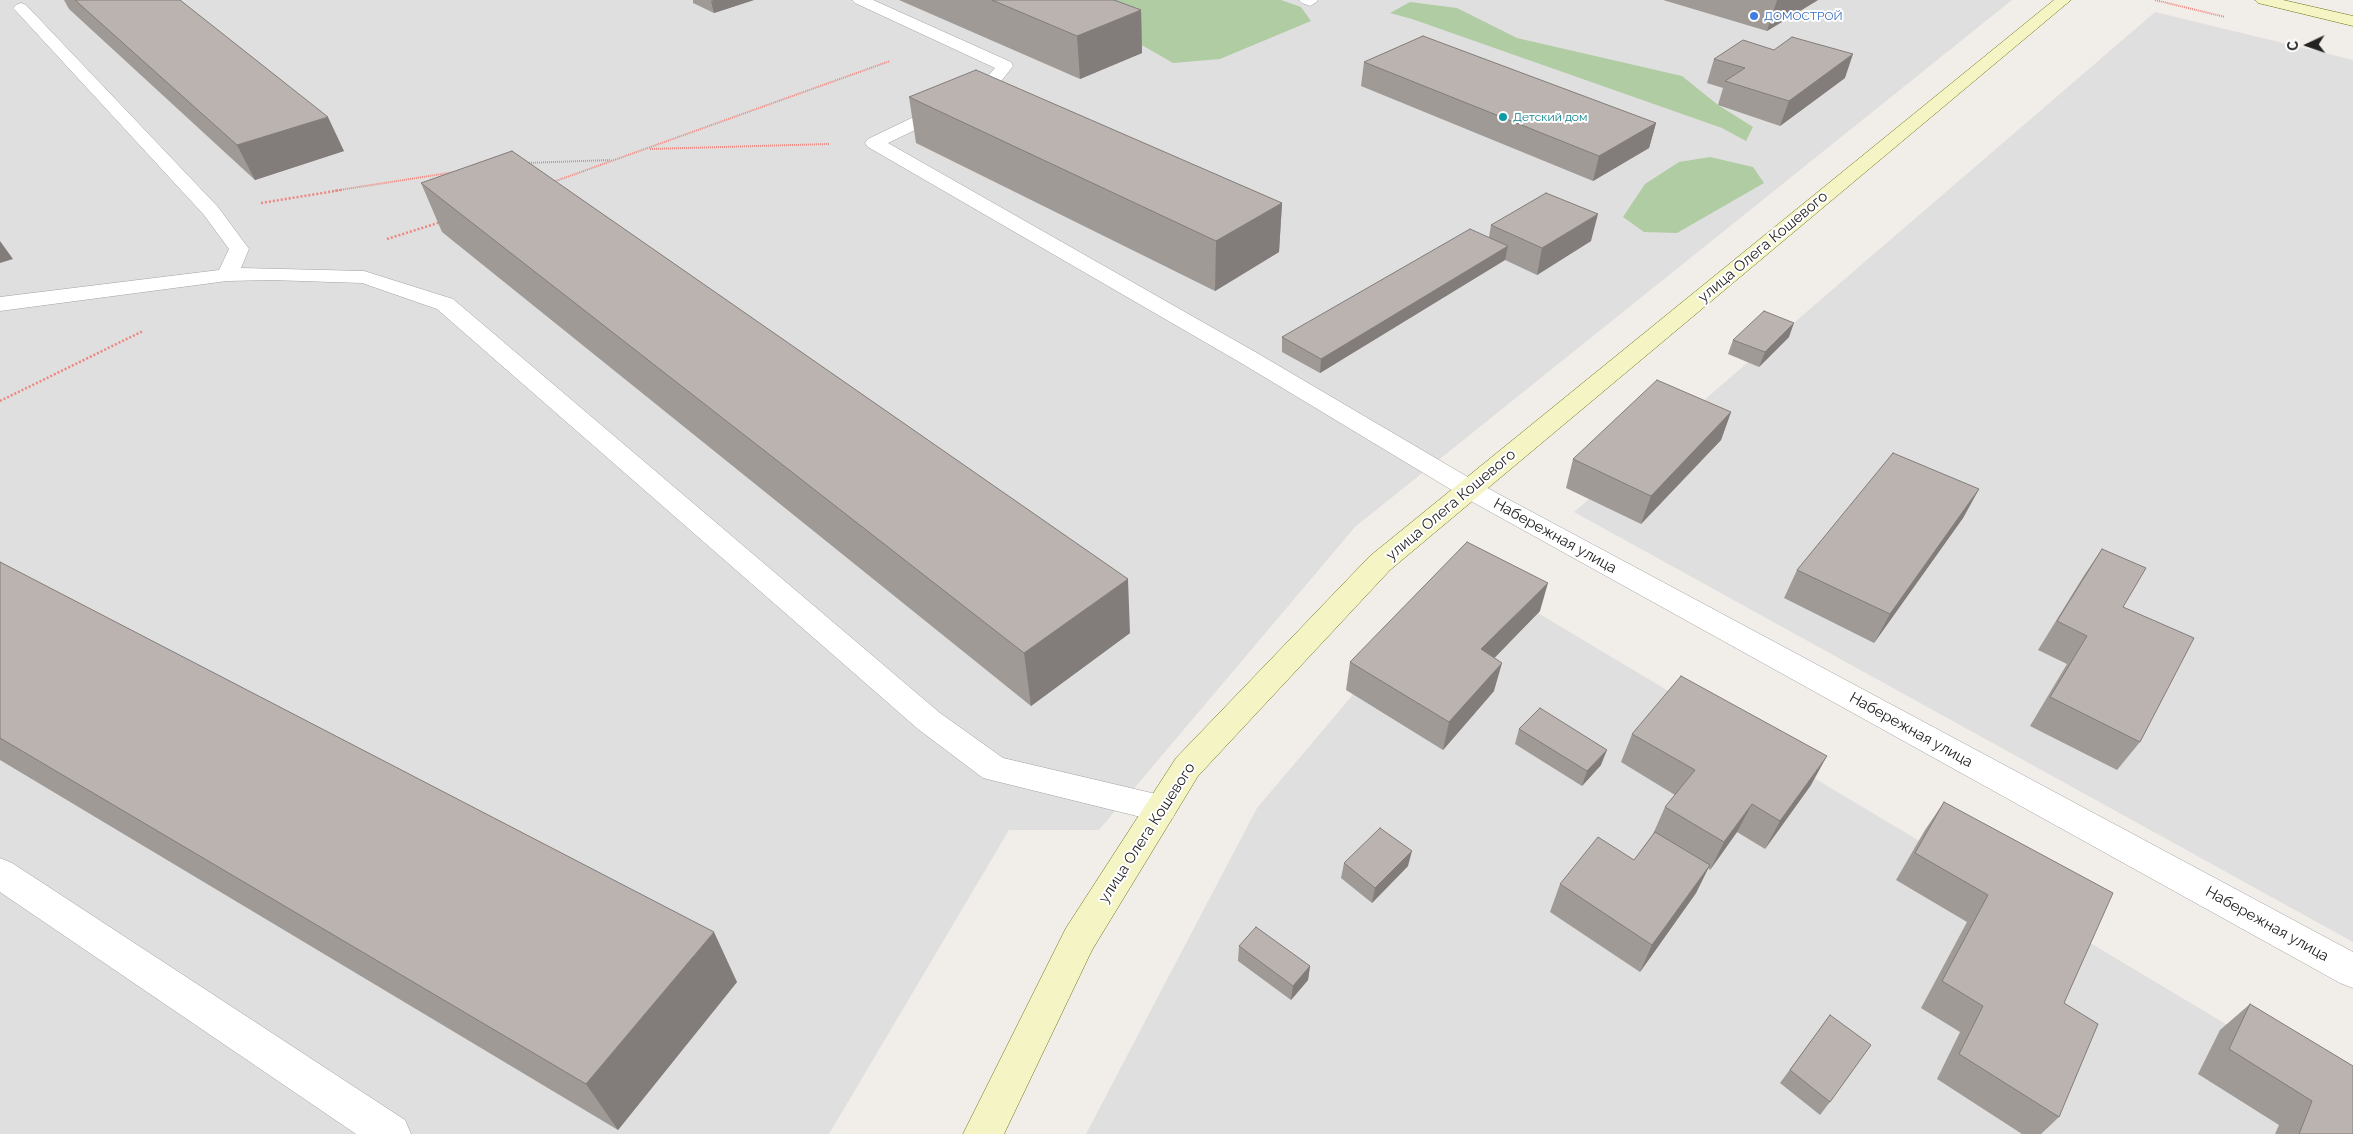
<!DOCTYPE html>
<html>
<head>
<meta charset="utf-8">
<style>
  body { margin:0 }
  #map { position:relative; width:2353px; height:1134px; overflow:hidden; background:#f1eeea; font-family:Raleway,sans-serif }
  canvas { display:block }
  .north { position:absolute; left:2283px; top:20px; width:50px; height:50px; -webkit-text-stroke:4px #fff; paint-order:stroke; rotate:267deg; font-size:14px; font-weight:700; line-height:20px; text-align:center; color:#222 }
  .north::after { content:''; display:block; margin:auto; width:18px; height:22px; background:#222; clip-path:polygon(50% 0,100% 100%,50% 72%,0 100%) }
</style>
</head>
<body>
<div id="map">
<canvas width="2353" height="1134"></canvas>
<div class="north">С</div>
</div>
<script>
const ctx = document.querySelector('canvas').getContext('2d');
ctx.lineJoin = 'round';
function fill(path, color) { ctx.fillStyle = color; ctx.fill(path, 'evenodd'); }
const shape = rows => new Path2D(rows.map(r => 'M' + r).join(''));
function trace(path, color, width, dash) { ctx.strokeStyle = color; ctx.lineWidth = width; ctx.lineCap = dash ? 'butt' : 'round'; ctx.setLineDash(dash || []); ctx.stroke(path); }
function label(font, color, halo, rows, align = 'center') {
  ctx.font = font + ' Raleway,sans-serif'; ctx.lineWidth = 4; ctx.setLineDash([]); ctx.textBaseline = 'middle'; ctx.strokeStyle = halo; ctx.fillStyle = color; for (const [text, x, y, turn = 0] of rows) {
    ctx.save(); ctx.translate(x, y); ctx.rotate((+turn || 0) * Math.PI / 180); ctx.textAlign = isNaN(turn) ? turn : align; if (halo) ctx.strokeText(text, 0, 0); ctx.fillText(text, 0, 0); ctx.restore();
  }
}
const residential = shape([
  [0,0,2012,0,1355,527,1099,830,1009,830,829,1134,0,1134],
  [2155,12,2353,60,2353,942,1574,512],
  [1461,567,2353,1100,2353,1134,1086,1134,1257,808]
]);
const forest = shape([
  [1063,0,1281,0,1301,7,1311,21,1220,59,1173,63],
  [1410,2,1457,8,1517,38,1682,76,1718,105,1753,127,1746,141,1722,128,1412,19,1390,13],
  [1710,157,1753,167,1764,183,1677,233,1644,232,1623,217,1645,184,1679,162]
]);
const pathFar1 = shape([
  [2155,0,2225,17],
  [650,149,829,144],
  [525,163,611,160],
  [553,182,890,61],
  [333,191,455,172]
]);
const path = shape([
  [261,203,341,190],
  [387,239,441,222],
  [0,401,143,331]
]);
const service = shape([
  [852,0,873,0,1011,62,1013,66,992,93,888,143,1257,353,1478,483,1482,489,1478,495,1469,497,1460,495,1241,363,868,147,865,143,868,139,980,85,995,68,855,3,852,0],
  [1299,0,1317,0,1318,1,1310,6,1302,3,1299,0],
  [21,3,26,5,218,207,249,249,241,268,364,271,453,299,940,713,1003,758,1173,798,1177,808,1173,818,1161,822,983,778,918,729,437,309,362,283,271,280,227,281,0,311,0,297,219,270,229,249,204,215,16,11,13,8,16,5,21,3],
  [0,858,12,863,405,1120,411,1134,356,1134,0,892,0,858]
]);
const minor = shape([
  [1469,481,1478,483,2353,952,2353,988,2340,983,1460,495,1456,489,1460,483,1469,481]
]);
const secondary = shape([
  [2054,0,2071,0,1390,570,1198,776,1092,950,1004,1134,963,1134,1066,928,1176,758,1370,556,2054,0],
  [2255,0,2283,0,2353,16,2353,26,2258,3,2255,0]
]);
const wall = shape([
  [64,0,180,0,344,151,255,180,69,9],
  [693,0,754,0,714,13,693,3],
  [899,0,1114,0,1141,10,1142,53,1080,79],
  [1663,0,1818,0,1767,31],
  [1714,59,1845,78,1780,126,1718,105,1723,88,1707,83],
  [1364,62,1656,123,1649,148,1593,181,1361,86],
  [909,97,1282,203,1279,252,1215,291,916,143],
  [421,183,1130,633,1031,706,442,232],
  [1491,225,1591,241,1537,275,1505,260,1320,373,1282,352,1282,337,1489,237],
  [1789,337,1759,367,1728,354,1733,340],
  [1731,412,1721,440,1641,524,1566,488,1573,459],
  [1979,489,1963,518,1874,643,1784,598,1797,570],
  [2102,549,2123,607,2140,742,2117,770,2030,726,2067,664,2038,650,2083,577],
  [0,562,737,982,618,1130,0,760],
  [1540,611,1494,658,1494,691,1443,750,1346,690,1350,662],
  [1519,729,1601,765,1582,786,1515,744],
  [1632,734,1811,785,1765,849,1737,832,1710,870,1708,868,1696,893,1640,972,1550,912,1560,884,1634,860,1653,834,1665,807,1675,795,1621,762],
  [1944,802,2064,1003,2059,1117,2041,1134,2022,1134,1937,1079,1960,1032,1921,1008,1967,922,1896,880,1925,830],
  [1344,863,1408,866,1372,903,1341,878],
  [1239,946,1310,966,1308,980,1291,1000,1238,961],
  [2250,1004,2353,1134,2275,1134,2279,1125,2198,1074,2220,1030],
  [1830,1015,1830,1102,1820,1115,1780,1083]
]);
const shadedWall = shape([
  [714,0,754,0,714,13,711,1],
  [1777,0,1818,0,1767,31],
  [1141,10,1142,53,1080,79,1077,36],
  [1853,54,1845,78,1780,126,1789,101],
  [328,117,344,151,255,180,237,145],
  [1656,123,1649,148,1593,181,1599,156],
  [1282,203,1279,252,1215,291,1216,241],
  [1598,214,1591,241,1537,275,1542,248],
  [0,241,13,259,0,263],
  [1508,246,1505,260,1320,373,1321,359],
  [1794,323,1789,337,1759,367,1765,352],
  [1731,412,1721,440,1641,524,1651,496],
  [1979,489,1963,518,1874,643,1890,614],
  [1128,579,1130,633,1031,706,1024,653],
  [1548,583,1540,611,1475,678,1481,649],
  [1502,663,1494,691,1443,750,1449,722],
  [1607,750,1601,765,1582,786,1587,771],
  [1827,756,1811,785,1765,849,1780,821],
  [1752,804,1737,832,1710,870,1724,842],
  [1412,851,1408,866,1372,903,1375,888],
  [1710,865,1696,893,1640,972,1652,945],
  [714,932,737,982,618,1130,586,1084],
  [1310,966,1308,980,1291,1000,1293,986]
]);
const building = shape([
  [75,0,180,0,328,117,237,145,75,0],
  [992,0,1114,0,1141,10,1077,36,992,0],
  [1423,36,1656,123,1599,156,1364,62,1423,36],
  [1792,37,1853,54,1789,101,1725,81,1745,68,1714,59,1743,40,1774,50,1792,37],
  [976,70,1282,203,1216,241,909,97,976,70],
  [512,151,1128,579,1024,653,421,183,512,151],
  [1546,193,1598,214,1542,248,1491,225,1546,193],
  [1470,229,1508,246,1321,359,1282,337,1470,229],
  [1764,311,1794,323,1765,352,1733,340,1764,311],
  [1657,380,1731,412,1651,496,1573,459,1657,380],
  [1893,453,1979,489,1890,614,1797,570,1893,453],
  [1467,542,1548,583,1481,649,1502,663,1449,722,1350,662,1467,542],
  [2102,549,2146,568,2123,607,2194,638,2140,742,2050,697,2087,636,2057,621,2102,549],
  [0,562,714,932,586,1084,0,738,0,562],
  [1681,676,1827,756,1780,821,1752,804,1724,842,1665,807,1695,770,1632,734,1681,676],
  [1540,708,1607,750,1587,771,1519,729,1540,708],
  [1944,802,2113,893,2064,1003,2098,1024,2059,1117,1959,1054,1983,1006,1942,981,1988,895,1915,853,1944,802],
  [1380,828,1412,851,1375,888,1344,863,1380,828],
  [1655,832,1710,865,1652,945,1560,884,1598,837,1634,860,1655,832],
  [1256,927,1310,966,1293,986,1239,946,1256,927],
  [2250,1004,2353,1066,2353,1134,2299,1134,2312,1101,2229,1049,2250,1004],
  [1830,1015,1871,1045,1830,1102,1790,1070,1830,1015]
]);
const markers = [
  [1754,16,5,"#3f7fe0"],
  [1503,117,5,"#0f9aa8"]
];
const farShopnames = [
  ["ДОМОСТРОЙ",1764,16]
];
const farCulturenames = [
  ["Детский дом",1513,117]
];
const streetNames = [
  ["улица Олега Кошевого",1763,247,-40],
  ["улица Олега Кошевого",1451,505,-40],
  ["Набережная улица",1555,536,29],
  ["Набережная улица",1911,730,29],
  ["улица Олега Кошевого",1147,833,-57],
  ["Набережная улица",2267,924,29]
];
fill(residential, '#e0dfdf');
fill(forest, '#b0cca3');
trace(service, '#a3a3a3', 1);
trace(minor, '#a3a3a3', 1);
trace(secondary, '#6a7111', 1);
trace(pathFar1, '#ed867f', 2, [1, 1]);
trace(path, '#ed867f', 2.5, [2, 2]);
fill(service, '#fff');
fill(minor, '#fff');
fill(secondary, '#f4f4c4');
fill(wall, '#a09a96');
fill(shadedWall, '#827d7a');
fill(building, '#bab3af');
trace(building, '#827d7a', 1);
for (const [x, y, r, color] of markers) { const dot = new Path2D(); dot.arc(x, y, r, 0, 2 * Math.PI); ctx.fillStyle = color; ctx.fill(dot); trace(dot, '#fff', 2); }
label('12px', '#366cbe', '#fff', farShopnames, 'left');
label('12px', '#0d838f', '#fff', farCulturenames, 'left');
label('15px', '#222', '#fff', streetNames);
</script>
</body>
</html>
